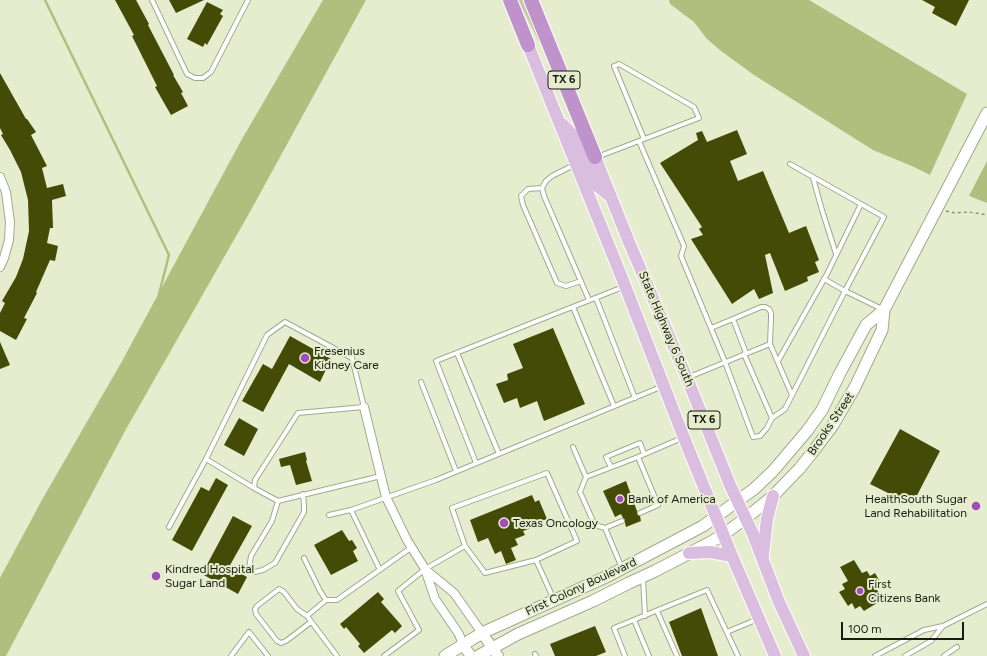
<!DOCTYPE html>
<html>
<head>
<meta charset="utf-8">
<style>
  body { margin:0 }
  #map { position:relative; width:987px; height:656px; overflow:hidden; background:#e6edcf; font-family:Figtree,sans-serif }
  canvas { display:block }
  .scale { position:absolute; left:841px; top:622px; width:123px; height:18px; box-sizing:border-box; border:2px solid #1a1c11; border-top:0; padding-left:5px; font-size:12px; line-height:14px; white-space:nowrap; color:#1a1c11; -webkit-text-stroke:3px #e6edcf; paint-order:stroke }
</style>
</head>
<body>
<div id="map">
<canvas width="987" height="656"></canvas>
<div class="scale">100 m</div>
</div>
<script>
const ctx = document.querySelector('canvas').getContext('2d');
ctx.lineJoin = 'round';
function fill(path, color) { ctx.fillStyle = color; ctx.fill(path, 'evenodd'); }
const shape = rows => new Path2D(rows.map(r => 'M' + r).join(''));
function trace(path, color, width, dash) { ctx.strokeStyle = color; ctx.lineWidth = width; ctx.lineCap = dash ? 'butt' : 'round'; ctx.setLineDash(dash || []); ctx.stroke(path); }
function label(font, color, halo, rows, align = 'center') {
  ctx.font = font + ' Figtree,sans-serif'; ctx.lineWidth = 4; ctx.setLineDash([]); ctx.textBaseline = 'middle'; ctx.strokeStyle = halo; ctx.fillStyle = color; for (const [text, x, y, turn = 0] of rows) {
    ctx.save(); ctx.translate(x, y); ctx.rotate((+turn || 0) * Math.PI / 180); ctx.textAlign = isNaN(turn) ? turn : align; if (halo) ctx.strokeText(text, 0, 0); ctx.fillText(text, 0, 0); ctx.restore();
  }
}
const green = shape([
  [518,0,523,0,540,42,539,42]
]);
const water = shape([
  [323,0,366,0,251,210,125,431,6,656,0,656,0,578,43,498,121,363,242,139],
  [669,0,809,0,967,94,930,175,914,167,873,150,754,75,721,51,707,39,694,22,670,4],
  [987,161,987,203,969,196]
]);
const stream = shape([
  [45,0,169,255,159,294]
]);
const building = shape([
  [115,0,136,0,149,24,148,25,174,75,173,75,183,92,181,93,188,106,171,115,155,87,157,86,132,36,134,35],
  [169,0,204,0,176,13],
  [922,0,969,0,956,26,932,13,935,7],
  [207,2,223,10,220,14,223,16,207,45,205,43,203,47,187,39],
  [0,73,26,119,27,119,36,132,31,135,47,166,42,168,47,188,63,184,66,196,52,200,53,228,50,228,47,243,58,246,55,261,50,260,36,292,37,293,24,318,27,319,16,340,0,331,0,313,5,303,2,301,16,277,23,259,29,231,28,200,21,172,10,150,1,135,3,134,0,128],
  [737,130,747,154,730,161,738,181,763,171,789,233,806,226,819,260,815,262,819,272,807,277,808,281,785,291,770,253,765,255,773,293,759,299,754,289,732,304,691,239,703,235,699,229,702,227,660,163,698,140,696,133,702,131,707,142],
  [553,328,585,404,544,421,537,401,520,408,517,398,504,403,496,384,508,380,507,374,523,368,513,344],
  [290,336,331,359,320,382,289,364,263,412,242,401,263,364,272,369],
  [0,342,10,365,0,369],
  [239,418,258,429,244,456,224,445],
  [900,429,940,451,912,505,870,484],
  [305,452,307,460,306,461,312,481,296,485,290,465,281,467,279,459],
  [216,478,228,485,192,551,172,540,201,487,209,491],
  [626,481,637,511,637,514,640,516,641,521,626,527,625,523,625,520,623,518,621,514,615,517,603,491],
  [532,495,535,502,539,500,547,519,532,525,533,527,523,531,525,535,515,539,518,545,511,548,516,560,506,564,501,551,495,554,488,538,478,542,470,520],
  [233,516,252,526,229,567,247,577,238,594,202,574],
  [342,530,349,541,352,540,357,548,353,551,358,561,331,575,314,545],
  [854,560,862,573,867,571,870,576,875,573,883,587,877,590,880,595,875,599,877,603,864,611,860,606,855,609,852,603,848,606,839,592,845,589,842,584,848,581,840,567],
  [378,592,384,599,381,602,402,626,395,633,392,630,364,653,358,646,360,644,346,627,344,629,340,624],
  [701,608,718,656,682,656,669,622],
  [595,626,606,652,596,656,555,656,550,644]
]);
const path = shape([
  [946,211,955,213,969,212,987,215]
]);
const service = shape([
  [152,0,187,74,195,78,203,78,211,72,248,0],
  [639,141,684,246,681,256,725,362,753,437,760,436,767,428,772,418],
  [597,157,639,141,699,118,694,107,619,64,614,66,644,139],
  [790,164,884,217,845,291,882,309],
  [574,165,552,176,546,181,542,188,544,196,589,300],
  [813,178,822,210,836,254],
  [542,188,528,189,521,196,523,205,557,283,566,286,581,281],
  [596,298,635,398],
  [573,307,614,406],
  [733,319,761,307,765,307,769,309,771,313,771,318,770,344,792,395],
  [711,328,733,319,746,353],
  [457,353,499,454],
  [744,354,772,418,785,409,845,291,824,279],
  [778,361,827,274,861,204],
  [689,377,770,344],
  [421,382,456,471],
  [573,447,586,477],
  [638,457,658,505,640,513],
  [206,459,254,488,278,501,381,476],
  [476,463,436,361,623,287],
  [611,467,606,457,640,443,644,454],
  [278,501,272,521,251,556,249,568,255,572,263,570,275,563,304,512,304,505,303,494],
  [329,515,351,510],
  [622,521,605,528,598,526,593,521,580,492,586,477,638,457,682,438],
  [169,527,206,459,267,335,285,322,352,358,364,407,298,413,255,480,254,488],
  [605,528,622,568],
  [465,546,452,508,547,473,577,541,536,560],
  [304,558,320,591,326,600],
  [380,570,351,510,436,480,663,386],
  [643,578,645,616],
  [657,611,677,656],
  [307,616,297,609,284,592,279,589,257,606,255,609,256,614,277,641,281,643,286,641,311,622],
  [634,620,649,656],
  [943,626,987,604],
  [727,632,758,619],
  [535,654,536,656],
  [231,656,249,632,268,656],
  [337,656,307,616,326,600,337,600,412,547],
  [384,656,419,630,398,591,425,569,465,546,485,573,536,560,554,600],
  [625,656,614,628,707,590,738,656],
  [875,656,924,630,943,626,931,641,905,656],
  [944,656,957,647]
]);
const minor = shape([
  [0,177,6,192,10,222,9,240,4,258,0,267],
  [364,407,386,497,407,540,425,569,435,599,459,634,463,645],
  [426,570,454,593,482,633]
]);
const tertiary = shape([
  [482,633,498,656],
  [463,645,471,656]
]);
const secondary = shape([
  [445,656,482,633,608,576,703,526,754,489,773,471,807,431,822,410,840,373,866,325,884,310],
  [478,656,518,634,593,601,629,583,655,571,711,542,724,534,746,518,773,496,800,468,815,449,833,425,855,387,882,330,884,310,987,113]
]);
const primary = shape([
  [528,45,622,278,684,438,732,556,775,656],
  [562,124,576,138,582,151,587,157,595,157,629,242,687,378,730,485,753,534,779,602,804,656],
  [576,164,586,166,590,171,596,185,610,196],
  [689,553,710,552,732,556],
  [763,555,767,519,773,496]
]);
const motorway = shape([
  [510,0,528,45],
  [531,0,595,157]
]);
const markers = [
  [305,358,5,"#a24cb9"],
  [620,499,4,"#a24cb9"],
  [976,506,5,"#a24cb9"],
  [504,523,5,"#a24cb9"],
  [156,576,5,"#a24cb9"],
  [860,591,4,"#a24cb9"]
];
const shields = [
  [564,80,32],
  [704,420,32]
];
const shieldNames = [
  ["TX 6",564,80],
  ["TX 6",704,420]
];
const streetNames = [
  ["State Highway 6 South",666,329,67],
  ["Brooks Street",831,424,-56],
  ["First Colony Boulevard",581,587,-25]
];
const poiNames = [
  ["Fresenius",314,351],
  ["Kidney Care",314,365],
  ["Bank of America",628,499],
  ["HealthSouth Sugar",967,499,"right"],
  ["Land Rehabilitation",967,513,"right"],
  ["Texas Oncology",513,523],
  ["Kindred Hospital",165,569],
  ["Sugar Land",165,583],
  ["First",868,584],
  ["Citizens Bank",868,598]
];
fill(green, '#c3cba4');
fill(water, '#b2be7e');
trace(stream, '#b2be7e', 2.5);
fill(building, '#434b07');
trace(service, '#a3a98d', 6);
trace(minor, '#a3a98d', 10);
trace(tertiary, '#a3a98d', 12);
trace(secondary, '#a3a98d', 13);
trace(primary, '#fff', 14);
trace(motorway, '#fff', 16);
trace(path, '#8d927c', 1.5, [3, 3]);
trace(service, '#fff', 4);
trace(minor, '#fff', 8);
trace(tertiary, '#fff', 10);
trace(secondary, '#fff', 11);
trace(primary, '#d9bee0', 12);
trace(motorway, '#bf92cc', 14);
for (const [x, y, r, color] of markers) { const dot = new Path2D(); dot.arc(x, y, r, 0, 2 * Math.PI); ctx.fillStyle = color; ctx.fill(dot); trace(dot, '#e6edcf', 1.5); }
for (const [x, y, w] of shields) { const box = new Path2D(); box.roundRect(x - w / 2, y - 9, w, 18, 3); ctx.fillStyle = '#e6edcf'; ctx.fill(box); trace(box, '#1a1c11', 1); }
label('bold 11px', '#1a1c11', null, shieldNames);
label('12px', '#1a1c11', '#e6edcf', streetNames);
label('12px', '#1a1c11', '#e6edcf', poiNames, 'left');
</script>
</body>
</html>
